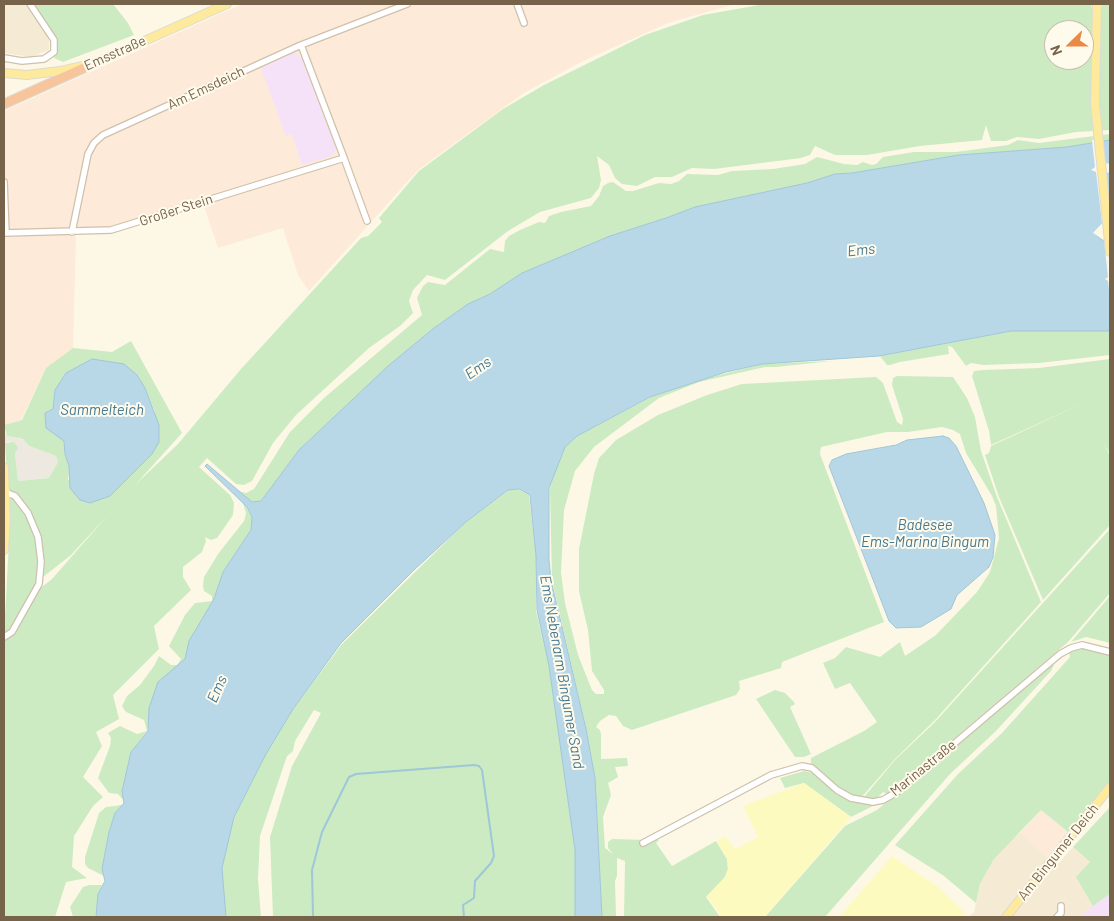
<!DOCTYPE html>
<html>
<head>
<meta charset="utf-8">
<style>
  body { margin:0 }
  #map { position:relative; width:1114px; height:921px; overflow:hidden; background:#fdf8e6; font-family:Barlow,sans-serif }
  canvas { display:block }
  .frame { position:absolute; inset:0; border:5px solid #77624a; pointer-events:none }
  .north { position:absolute; left:1044px; top:20px; width:50px; height:50px; box-sizing:border-box; background:#fffbec; border:1px solid #c9beab; border-radius:50%; rotate:248deg; font-size:14px; font-weight:700; line-height:20px; text-align:center; color:#77624a }
  .north::after { content:''; display:block; margin:auto; width:18px; height:22px; background:#ea8948; clip-path:polygon(50% 0,100% 100%,50% 72%,0 100%) }
</style>
</head>
<body>
<div id="map">
<canvas width="1114" height="921"></canvas>
<div class="frame"></div>
<div class="north">N</div>
</div>
<script>
const ctx = document.querySelector('canvas').getContext('2d');
ctx.lineJoin = 'round';
function fill(path, color) { ctx.fillStyle = color; ctx.fill(path, 'evenodd'); }
const shape = rows => new Path2D(rows.map(r => 'M' + r).join(''));
function trace(path, color, width, dash) { ctx.strokeStyle = color; ctx.lineWidth = width; ctx.lineCap = dash ? 'butt' : 'round'; ctx.setLineDash(dash || []); ctx.stroke(path); }
function label(font, color, halo, rows, align = 'center') {
  ctx.font = font + ' Barlow,sans-serif'; ctx.lineWidth = 4; ctx.setLineDash([]); ctx.textBaseline = 'middle'; ctx.strokeStyle = halo; ctx.fillStyle = color; for (const [text, x, y, turn = 0] of rows) {
    ctx.save(); ctx.translate(x, y); ctx.rotate((+turn || 0) * Math.PI / 180); ctx.textAlign = isNaN(turn) ? turn : align; if (halo) ctx.strokeText(text, 0, 0); ctx.fillText(text, 0, 0); ctx.restore();
  }
}
const residential = shape([
  [4,4,25,4,45,32,49,41,49,50,31,57,4,53],
  [1021,832,1047,857,1058,864,1073,847,1090,862,1093,906,1110,894,1110,917,968,917,974,912,980,884,994,859,1006,844]
]);
const commercial = shape([
  [242,4,735,4,668,23,583,61,524,93,418,170,309,291,298,275,283,228,218,248,203,203,112,232,76,234,73,348,46,368,21,420,4,425,4,111],
  [1041,810,1068,832,1047,857,1021,832]
]);
const industrial = shape([
  [4,431,7,436,25,440,29,446,56,456,58,462,49,478,18,481,15,452,9,441,5,443]
]);
const education = shape([
  [294,53,301,57,336,149,332,156,302,165,292,134,286,136,261,68],
  [1110,894,1110,917,1078,917,1093,906]
]);
const green = shape([
  [34,4,113,4,128,23,134,35,63,62,54,58,58,47,56,38],
  [765,4,1091,4,1092,9,1101,10,1103,4,1110,4,1110,130,1076,132,1039,139,1017,137,1006,141,991,141,986,125,982,140,920,146,867,155,835,155,815,146,810,155,801,158,714,169,692,168,672,177,655,177,637,186,622,184,615,178,609,165,597,156,601,180,599,188,591,198,540,212,508,231,445,280,427,275,413,290,409,301,413,313,400,326,369,348,296,415,273,443,252,481,244,485,236,484,207,458,199,467,230,495,234,503,233,515,217,538,211,540,205,537,206,541,202,552,183,567,183,577,191,590,154,626,159,649,113,695,119,719,96,732,102,746,83,777,103,797,93,806,74,836,72,867,87,878,66,882,55,917,4,917,4,640,12,636,38,590,52,579,108,515,71,555,38,581,9,635,4,637,10,521,5,443,14,442,18,448,15,453,18,481,49,478,58,462,56,456,29,446,23,439,7,436,4,425,22,420,46,368,73,348,112,352,131,341,182,433,136,484,178,444,241,369,361,238,368,236,382,222,379,218,419,171,503,109,544,85,645,35,703,15],
  [1054,30,1084,30,1084,60,1054,60],
  [92,359,137,375,145,388,155,412,139,467,124,480,68,480,70,466,65,454,64,441,45,413,53,409,55,390,66,373],
  [1110,134,1110,140,1067,147,959,155,852,173,835,174,807,183,695,207,666,218,610,236,522,273,490,294,468,304,434,328,388,366,299,450,261,501,252,502,237,491,246,493,254,489,290,432,324,398,422,315,417,298,423,286,428,282,445,285,490,249,504,252,505,241,509,236,520,230,539,222,545,223,549,216,561,212,591,206,599,196,603,186,608,183,613,182,626,191,633,191,659,183,671,184,679,181,687,174,718,175,732,171,773,169,805,164,817,157,844,164,857,165,863,162,872,165,876,164,883,157,914,152,956,152,1008,145,1018,140,1039,143],
  [1011,331,1110,331,1110,355,1039,363,983,365,971,363,966,366,952,347,948,346,949,354,900,362,890,365,887,365,880,356],
  [1110,359,1110,454,1103,442,1110,456,1110,525,1043,600,999,497,985,455,989,453,991,446,1088,401,991,445,989,431,972,376,974,371,983,370,1039,368],
  [832,361,776,367,765,367,699,382,659,398,594,447,575,471,564,510,561,573,565,603,578,655,592,690,596,694,604,694,604,690,592,671,588,630,579,591,579,549,594,474,599,458,616,440,658,415,707,395,742,384,876,377,883,383,897,422,902,425,903,419,892,385,893,378,897,376,953,377,967,398,975,417,981,451,997,497,1041,602,935,720,895,759,861,798,851,796,837,787,811,764,811,758,864,731,877,722,850,683,835,689,823,663,835,658,846,647,880,657,900,642,905,656,936,635,977,592,990,572,999,538,996,506,992,496,966,453,960,434,953,430,942,427,908,432,887,432,821,447,820,454,884,622,782,662,781,668,739,681,740,689,736,695,632,730,623,726,616,716,609,715,600,721,596,727,600,730,601,734,601,759,627,758,628,766,615,767,618,777,608,783,611,795,603,817,605,848,613,854,608,848,608,842,612,839,646,840,649,843,657,839,659,840,656,843,672,866,716,841,727,859,728,869,725,877,706,897,720,917,624,917,625,861,617,858,617,876,615,881,616,917,602,917,595,778,586,728,552,580,550,488,554,473,565,447,577,436,651,397,700,380,762,364],
  [509,490,519,490,529,495,536,556,536,611,549,666,575,850,575,917,273,917,270,837,292,766,321,713,314,710,295,741,293,751,287,756,260,836,258,879,261,917,219,917,218,869,234,817,266,754,293,709,342,644,468,520],
  [242,500,252,517,251,530,223,572,214,599,190,641,185,659,149,723,147,731,131,752,122,791,124,801,118,794,109,793,98,778,110,746,111,738,108,733,120,726,137,734,147,731,144,720,126,712,122,706,127,696,140,685,154,666,159,656,171,665,177,665,181,659,169,646,185,615,195,603,212,601,212,596,204,591,203,586,204,577,218,554,244,521,246,513],
  [1110,529,1110,593,1068,642,892,791,887,794,883,792,877,798,865,799,864,797,895,760,935,722],
  [1110,596,1110,643,1086,637,1071,642],
  [1086,648,1110,655,1110,780,1068,832,1041,810,994,859,980,884,976,903,944,876,895,845,958,774,1002,733,1070,657,1069,652],
  [1051,664,1054,665,1051,671,996,731,950,774,825,917,765,917,845,826,877,810,951,747,934,769,954,747],
  [775,690,785,693,794,702,795,704,790,707,811,754,804,757,795,757,756,699],
  [804,771,813,773,832,790,851,801,877,804,851,817,804,783,785,788,780,778],
  [122,805,115,813,109,832,102,869,104,876,88,868,85,864,85,857,99,813,106,807],
  [1110,807,1110,894,1093,906,1076,877,1090,862,1073,847],
  [89,885,102,885,98,894,96,917,73,917,70,907,83,887]
]);
const sand = shape([
  [804,783,851,817,765,917,721,917,707,896,725,877,728,869,727,859,716,841,725,836,735,849,758,837,743,806],
  [892,856,937,886,965,913,958,917,839,917]
]);
const water = shape([
  [1110,140,1110,223,1101,224,1094,233,1102,240,1110,239,1110,331,1011,331,879,356,762,364,726,372,650,397,577,436,565,447,549,488,549,560,551,580,586,729,595,778,602,917,575,917,575,850,549,666,537,610,536,556,530,495,519,489,508,490,467,521,414,570,341,643,293,709,266,754,234,817,222,868,226,917,96,917,98,894,105,881,102,869,109,832,115,813,124,803,122,791,131,752,148,731,149,708,158,682,185,659,189,641,214,599,223,572,251,530,252,517,247,507,205,466,207,464,252,502,261,501,299,450,388,366,434,328,468,304,490,294,522,273,610,236,666,218,695,207,807,183,835,174,852,173,959,155,1067,147,1110,140],
  [92,359,124,364,137,375,145,388,159,425,159,442,152,454,110,496,90,503,80,500,70,488,69,466,65,454,64,441,46,428,45,413,53,409,55,390,66,373,92,359],
  [943,436,949,438,956,446,984,503,995,535,993,557,989,567,957,595,951,609,921,627,896,628,889,621,829,466,832,460,846,454,896,445,907,440,943,436]
]);
const pier = shape([
  [1103,138,1105,163,1110,164,1110,172,1106,173,1110,225,1102,226,1097,233,1103,238,1110,237,1110,298,1108,281,1105,279,1108,277,1104,240,1093,233,1102,223,1096,172,1091,170,1095,167,1092,140]
]);
const stream = shape([
  [313,917,312,870,322,832,349,777,356,774,474,765,479,766,482,770,494,856,491,863,475,881,474,898,463,905,464,917]
]);
const minor = shape([
  [517,4,524,23],
  [4,58,22,61,44,59,54,52,54,40,30,4],
  [344,158,367,221],
  [4,182,6,233],
  [72,232,88,154,94,143,103,135,301,45,407,4],
  [4,233,111,230,344,158,301,45],
  [4,637,12,632,39,584,41,562,38,537,28,513,15,496,5,492],
  [643,843,771,775,802,766,812,768,837,790,851,798,873,802,883,800,897,792,1060,654,1071,648,1082,645,1110,652],
  [1057,917,1061,913,1061,906]
]);
const major = shape([
  [1097,4,1095,103,1110,252],
  [4,73,27,75,60,71,95,63,227,4],
  [4,467,6,521,4,550],
  [1006,917,1110,787]
]);
const highway = shape([
  [4,104,95,63]
]);
const streetNames = [
  ["Emsstraße",115,53,-24],
  ["Am Emsdeich",206,88,-25],
  ["Großer Stein",176,210,-18],
  ["Marinastraße",923,768,-39],
  ["Am Bingumer Deich",1058,852,-51]
];
const waterNames = [
  ["Ems",861,250,-6],
  ["Ems",478,368,-34],
  ["Sammelteich",102,410],
  ["Badesee",925,525],
  ["Ems-Marina Bingum",925,542],
  ["Ems Nebenarm Bingumer Sand",562,672,80],
  ["Ems",217,689,-66]
];
fill(residential, '#f5ebd4');
fill(commercial, '#fdead9');
fill(industrial, '#ede8e0');
fill(education, '#f5e2f9');
fill(green, '#ccebc3');
fill(sand, '#fdfabf');
fill(water, '#b9d8e7');
trace(water, '#9fc6d9', 1);
fill(pier, '#fdf8e6');
trace(stream, '#9fc6d9', 2);
trace(minor, '#cfc1ac', 8);
trace(major, '#ded9d4', 10);
trace(highway, '#ded9d4', 11);
trace(minor, '#fff', 5.5);
trace(major, '#fdea9d', 8);
trace(highway, '#f8c49b', 9);
label('14px', '#77624a', '#fffbec', streetNames);
label('italic 15px', '#457892', '#fffbec', waterNames);
</script>
</body>
</html>
